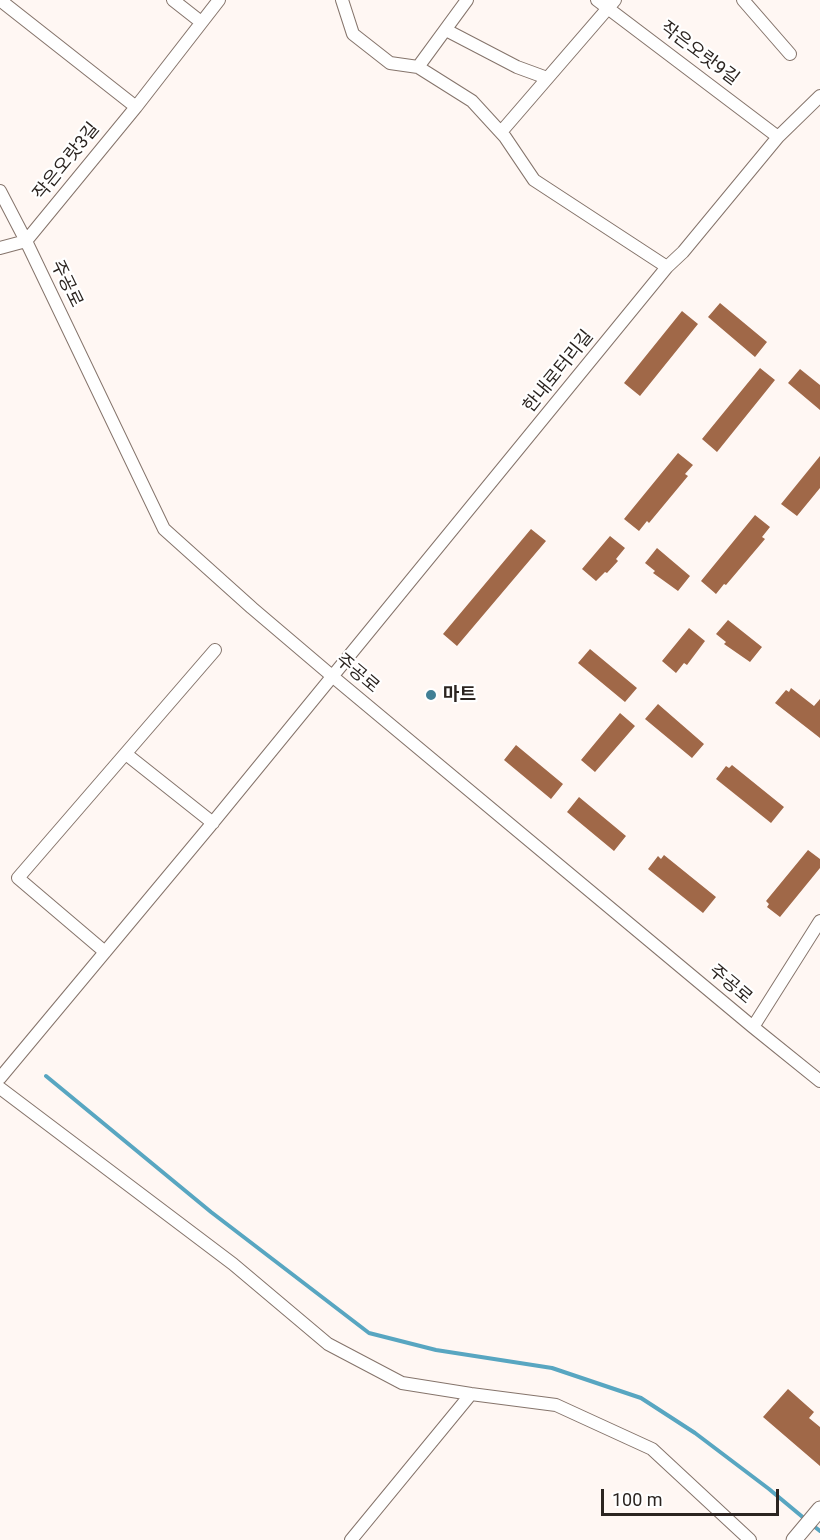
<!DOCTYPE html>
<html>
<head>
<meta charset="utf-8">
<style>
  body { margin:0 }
  #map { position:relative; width:820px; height:1540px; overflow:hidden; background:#fff7f3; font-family:Roboto,sans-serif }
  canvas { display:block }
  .scale { position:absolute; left:601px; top:1489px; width:178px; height:27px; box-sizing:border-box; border:3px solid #2b2420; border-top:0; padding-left:8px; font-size:18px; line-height:21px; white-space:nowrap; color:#2b2420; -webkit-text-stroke:4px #fff; paint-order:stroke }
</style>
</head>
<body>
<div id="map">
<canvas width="820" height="1540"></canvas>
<div class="scale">100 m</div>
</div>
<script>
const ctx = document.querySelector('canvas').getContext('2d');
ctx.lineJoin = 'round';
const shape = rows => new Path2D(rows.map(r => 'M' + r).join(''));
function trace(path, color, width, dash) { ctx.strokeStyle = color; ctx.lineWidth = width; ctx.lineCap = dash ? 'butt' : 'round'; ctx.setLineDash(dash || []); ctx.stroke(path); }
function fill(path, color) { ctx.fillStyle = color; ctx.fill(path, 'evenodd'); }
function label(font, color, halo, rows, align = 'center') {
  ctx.font = font + ' Roboto,"Noto Sans KR",sans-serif'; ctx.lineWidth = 4.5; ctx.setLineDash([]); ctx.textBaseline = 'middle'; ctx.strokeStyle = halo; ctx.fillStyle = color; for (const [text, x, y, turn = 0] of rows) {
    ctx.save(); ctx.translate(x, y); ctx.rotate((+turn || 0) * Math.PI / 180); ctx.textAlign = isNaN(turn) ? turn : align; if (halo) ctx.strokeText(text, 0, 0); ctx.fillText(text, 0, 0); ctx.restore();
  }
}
const stream = shape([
  [46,1076,211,1212,369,1333,436,1350,552,1368,641,1398,695,1433,769,1489,805,1519],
  [811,1524,820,1531]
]);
const building = shape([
  [720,303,767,342,755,357,708,317],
  [682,311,698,324,640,396,624,383],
  [760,368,775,380,717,452,702,439],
  [800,369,820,385,820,410,788,383],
  [678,453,693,465,685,474,688,476,649,523,647,521,639,531,624,519],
  [820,456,820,488,797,516,781,504],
  [755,515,770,527,762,537,765,539,726,585,724,584,716,594,701,581],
  [531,529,546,541,457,646,443,634],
  [610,536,625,548,616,559,618,561,607,573,605,572,596,581,582,569],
  [657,548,690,576,678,591,653,573,655,571,645,563],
  [728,620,762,647,750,662,724,644,726,642,716,634],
  [689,628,705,641,687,665,684,663,676,673,662,661],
  [590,649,637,688,625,702,578,663],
  [791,688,814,706,820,699,820,738,775,703,786,690,789,692],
  [658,704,704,744,692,758,645,719],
  [620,713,635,726,595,772,581,760],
  [516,745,563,784,551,799,504,760],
  [732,765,784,807,771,823,716,779,726,766,729,768],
  [579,797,626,836,614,851,567,812],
  [808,850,820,859,820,868,780,917,767,907,769,904,766,901],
  [664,855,716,897,703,913,648,869,658,856,661,859],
  [788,1389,814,1412,809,1418,820,1427,820,1466,763,1417]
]);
const minor = shape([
  [0,0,136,107],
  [173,0,201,22],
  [342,0,353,34,390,63,418,67,472,101,505,137,534,180,667,267],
  [597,0,778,137],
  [743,0,790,54],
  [446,30,517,67,547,78],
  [418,67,467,0],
  [501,132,615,0],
  [0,191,26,241,164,529,252,608,332,676,753,1027,820,1081],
  [0,248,26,241,136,107,219,0],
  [126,754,213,823],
  [105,952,18,878,215,650],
  [753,1027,820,921],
  [0,1078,210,826,667,267,683,252,778,137,820,96],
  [0,1088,233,1264,328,1344,402,1383,471,1394,556,1405,652,1449,750,1540],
  [351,1540,471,1394]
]);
const major = shape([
  [794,1540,820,1509]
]);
const markers = [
  [431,695,6,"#417f95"]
];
const streetNames = [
  ["작은오랏9길",699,54,37],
  ["작은오랏3길",67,162,-51],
  ["주공로",66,284,64],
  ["한내로터리길",559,372,-51],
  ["주공로",357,674,40],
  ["주공로",730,985,40]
];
const poiNames = [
  ["마트",443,695]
];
trace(stream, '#58a6c1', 4);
fill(building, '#a06848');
trace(minor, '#85746b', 14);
trace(major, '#85746b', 17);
trace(minor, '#fff', 12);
trace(major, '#fff', 15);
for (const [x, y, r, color] of markers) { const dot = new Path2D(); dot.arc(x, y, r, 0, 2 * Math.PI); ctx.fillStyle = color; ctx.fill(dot); trace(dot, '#fff', 2); }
label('18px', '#2b2420', '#fff', streetNames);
label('bold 18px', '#2b2420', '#fff', poiNames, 'left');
</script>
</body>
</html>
